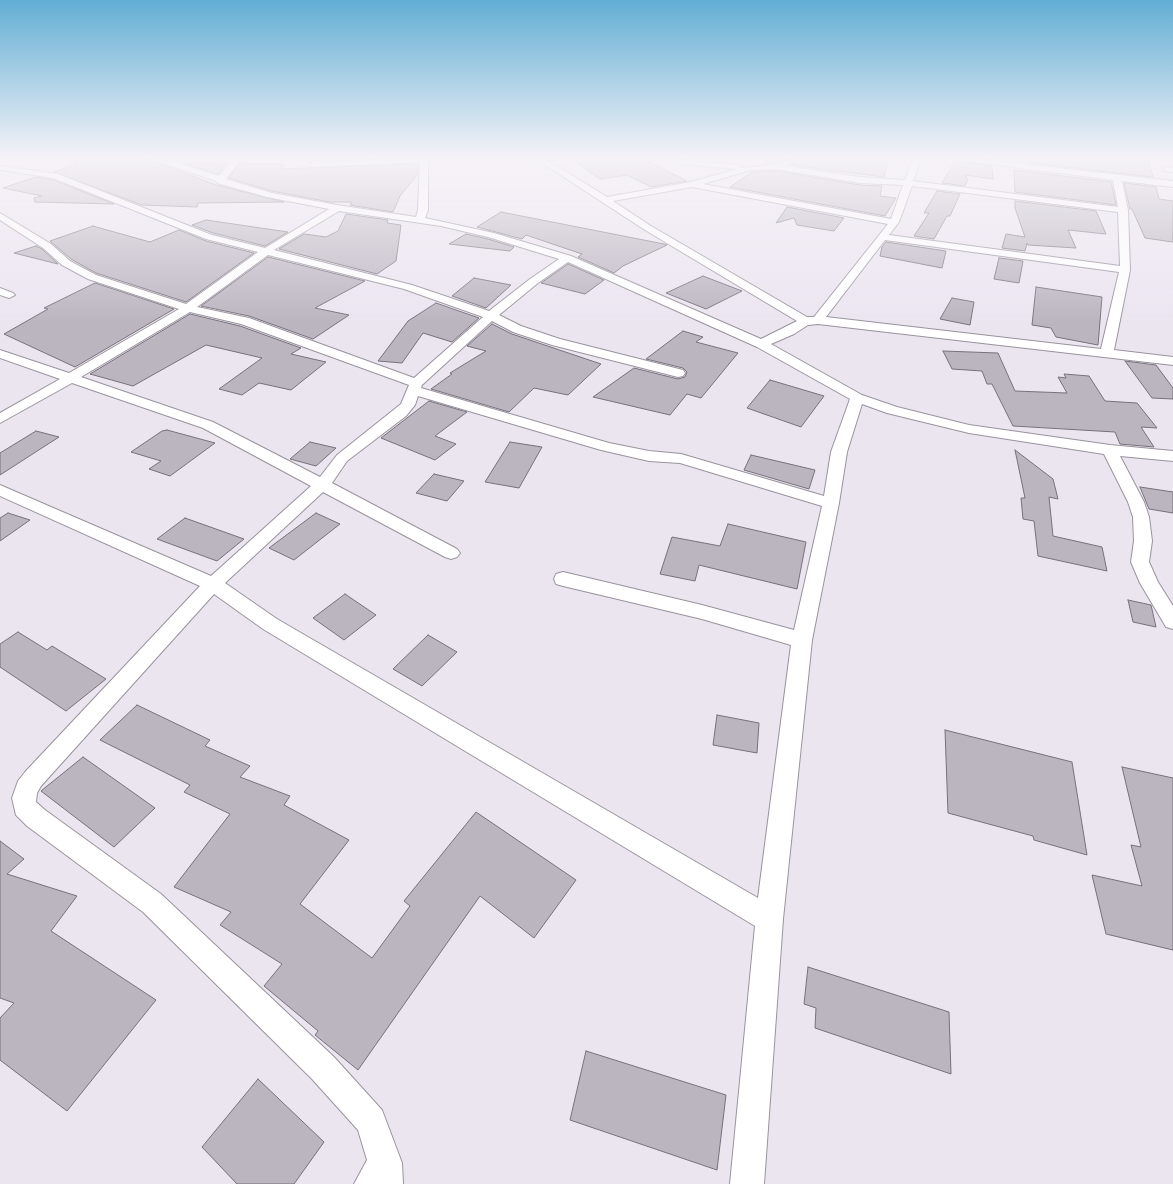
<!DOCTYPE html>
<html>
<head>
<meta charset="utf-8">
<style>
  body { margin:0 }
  canvas { display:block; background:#ebe5f0 }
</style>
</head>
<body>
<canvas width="1173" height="1184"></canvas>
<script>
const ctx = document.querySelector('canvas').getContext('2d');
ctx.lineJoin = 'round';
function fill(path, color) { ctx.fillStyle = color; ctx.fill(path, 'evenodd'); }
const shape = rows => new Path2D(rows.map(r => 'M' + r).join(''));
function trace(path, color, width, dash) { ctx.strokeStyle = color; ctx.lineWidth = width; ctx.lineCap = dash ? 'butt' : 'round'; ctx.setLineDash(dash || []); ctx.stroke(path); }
const building = shape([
  [75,157,143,157,216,185,284,202,198,203,197,207,142,205,54,172,76,164,75,157],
  [569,157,640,157,687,181,651,187,627,175,600,179,569,157],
  [773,157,888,157,884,177,791,165,793,162,788,159,763,164,773,157],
  [1030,157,1147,157,1153,177,1030,163,1030,157],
  [955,161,992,166,993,179,966,175,966,177,968,179,965,186,942,183,955,161],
  [184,163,227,163,218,174,184,163],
  [240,163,285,164,280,169,418,164,418,174,400,196,393,212,350,205,352,202,330,202,272,191,229,178,240,163],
  [1014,170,1111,182,1116,205,1015,192,1014,170],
  [776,171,860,185,882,186,880,196,896,198,885,216,730,187,752,172,776,171],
  [36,177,53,180,114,204,35,202,34,198,42,196,3,188,36,177],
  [1124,183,1156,187,1159,199,1173,201,1173,242,1145,238,1132,209,1130,209,1124,183],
  [937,191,960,194,950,216,947,216,934,239,914,236,929,213,924,213,937,191],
  [1015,201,1096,211,1106,234,1068,230,1076,248,1028,245,1027,243,1025,251,1002,248,1006,234,1025,237,1015,208,1015,201],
  [787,207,844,218,834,231,797,225,794,218,776,223,787,207],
  [501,212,664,244,667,245,623,266,614,273,578,257,582,254,526,235,522,239,477,227,501,212],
  [346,214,388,220,387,223,401,225,396,261,377,274,279,249,304,234,326,237,338,231,346,214],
  [206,220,288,232,265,246,213,233,192,225,206,220],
  [93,226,150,242,179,230,206,241,254,253,186,302,96,273,71,259,50,241,93,226],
  [466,234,488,239,514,247,510,251,449,244,466,234],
  [886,242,946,251,942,268,880,256,882,247,886,242],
  [36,246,42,249,58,264,14,253,36,246],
  [268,257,365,281,315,308,349,315,313,339,249,316,201,306,268,257],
  [999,258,1023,261,1019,283,994,279,999,258],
  [568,264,604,280,585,294,541,283,568,264],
  [703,276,742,291,706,309,666,293,703,276],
  [474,278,511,285,486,308,452,296,474,278],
  [95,283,174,309,75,367,4,334,48,309,44,308,95,283],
  [1036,287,1102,297,1098,345,1056,337,1051,328,1032,325,1036,287],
  [952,298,974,302,970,325,940,319,952,298],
  [436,303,479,318,452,342,423,333,402,363,378,361,408,321,436,303],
  [190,314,240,326,301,348,291,354,326,362,291,390,259,383,242,395,219,389,262,358,206,345,133,386,90,374,190,314],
  [492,324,512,334,601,364,568,395,534,388,509,412,431,389,452,374,450,373,486,351,467,346,492,324],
  [683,331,703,337,696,342,738,353,701,398,687,394,670,415,593,397,634,368,678,379,685,377,687,372,683,368,646,359,683,331],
  [943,351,998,353,1015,391,1067,393,1058,377,1066,378,1064,374,1089,376,1105,401,1137,403,1157,428,1141,427,1154,447,1120,444,1115,432,1013,426,992,384,987,384,982,371,952,369,943,351],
  [1125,361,1156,365,1173,388,1173,399,1152,398,1125,361],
  [770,380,824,396,801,427,747,408,770,380],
  [429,401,467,412,435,436,456,444,435,460,381,438,429,401],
  [167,430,215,443,170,476,149,469,161,461,131,452,162,431,167,430],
  [36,431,59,437,0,475,0,453,36,431],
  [310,442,336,448,316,466,290,459,310,442],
  [510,442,542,447,519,488,485,482,510,442],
  [1015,450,1053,479,1058,499,1049,497,1053,536,1102,547,1107,571,1038,556,1034,521,1023,519,1021,498,1025,498,1015,450],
  [751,455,815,470,809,489,744,470,751,455],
  [434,474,464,481,447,501,416,493,434,474],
  [1140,487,1173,492,1173,513,1149,509,1140,487],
  [8,513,30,520,0,541,0,518,8,513],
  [316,513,340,524,294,560,269,548,316,513],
  [185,518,244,539,217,561,157,539,185,518],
  [728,524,806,542,797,589,699,565,695,581,660,574,672,537,720,546,728,524],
  [345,594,376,615,344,640,313,618,345,594],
  [1128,600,1151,605,1156,627,1133,622,1128,600],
  [18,632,47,650,52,646,106,679,66,711,0,667,0,644,18,632],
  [428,635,457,652,422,686,393,669,428,635],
  [137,705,210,740,205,746,250,766,240,777,290,796,284,805,349,840,300,904,372,958,410,906,404,901,476,812,576,880,534,938,480,896,358,1070,315,1035,318,1031,264,986,282,964,220,925,231,912,174,887,230,814,184,792,190,785,100,740,137,705],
  [717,715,759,723,757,753,713,745,717,715],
  [945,730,1072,762,1087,855,1034,840,1033,836,948,813,945,730],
  [83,757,155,808,114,847,41,791,83,757],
  [1122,767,1173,778,1173,950,1106,934,1092,875,1142,886,1131,845,1141,847,1122,767],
  [0,841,24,859,7,874,77,896,51,931,156,1000,67,1111,0,1060,0,1018,14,1003,0,998,0,841],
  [808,967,949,1012,951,1074,815,1028,816,1008,804,1004,808,967],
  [586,1051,726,1095,717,1170,570,1120,586,1051],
  [258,1079,324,1142,294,1184,237,1184,202,1147,258,1079]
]);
const minor = shape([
  [145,157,159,157,219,176,235,157,243,157,226,179,272,193,337,205,416,217,418,210,420,162,312,167,308,165,312,163,428,157,428,210,425,218,494,233,571,256,761,339,797,321,645,230,533,157,543,157,607,197,691,182,737,169,680,164,680,160,683,160,739,165,742,168,775,165,787,161,791,163,786,166,860,177,905,180,914,157,922,157,913,181,1118,207,1113,180,935,157,963,157,1173,181,1173,187,1122,181,1128,210,1130,270,1114,350,1173,357,1173,365,818,324,808,325,794,334,771,344,862,395,897,407,969,425,1110,445,1173,451,1173,461,1120,456,1144,502,1149,517,1152,541,1149,562,1158,582,1173,606,1173,629,1166,627,1140,583,1131,562,1134,541,1133,517,1128,502,1104,454,969,433,887,413,862,404,847,452,839,503,812,640,783,919,764,1184,730,1184,755,926,263,629,214,594,41,786,37,793,36,802,45,810,161,894,334,1057,382,1110,402,1163,403,1184,354,1184,367,1160,358,1130,312,1079,143,912,27,826,16,815,12,798,18,781,25,772,200,586,0,496,0,485,211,576,311,486,203,428,72,383,0,423,0,413,60,379,0,358,0,350,69,373,179,309,88,279,62,265,43,248,0,220,0,213,51,244,70,261,96,275,186,304,258,252,206,239,53,178,0,170,0,166,58,174,212,235,265,248,329,209,267,197,217,183,216,181,145,157],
  [776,169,860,183,903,185,891,219,703,184,751,170,776,169],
  [912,186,1118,212,1120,266,889,235,899,222,912,186],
  [692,187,888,224,814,317,807,317,651,226,613,201,692,187],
  [339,211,441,226,488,237,559,259,530,279,489,311,412,285,274,250,339,211],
  [885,240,1119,272,1101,349,826,317,885,240],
  [268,255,404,289,483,317,414,378,249,318,197,307,268,255],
  [568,262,757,347,850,399,831,452,824,496,681,454,649,451,609,443,421,388,422,385,492,321,513,332,552,345,678,377,683,376,685,373,683,370,560,339,521,326,499,315,538,283,568,262],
  [190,312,241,324,409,385,401,404,337,455,320,477,213,422,81,377,190,312],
  [418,396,601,450,649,461,680,463,822,506,794,630,702,605,563,572,556,574,554,579,556,584,563,586,702,619,791,645,758,898,277,619,225,583,323,492,445,557,451,559,457,557,460,553,457,549,332,483,347,461,406,416,415,405,418,396],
  [1164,167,1173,168,1173,172,1164,171,1164,167],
  [0,288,13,293,15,295,9,298,0,295,0,288]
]);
fill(building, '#bbb5c0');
trace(building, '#77717b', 1);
trace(minor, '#99939d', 2);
fill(minor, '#fff');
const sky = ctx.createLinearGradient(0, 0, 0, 323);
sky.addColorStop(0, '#62aed4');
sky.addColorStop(0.49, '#f6f3f8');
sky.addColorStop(1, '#f6f3f800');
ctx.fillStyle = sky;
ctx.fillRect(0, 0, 1173, 323);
</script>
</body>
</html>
